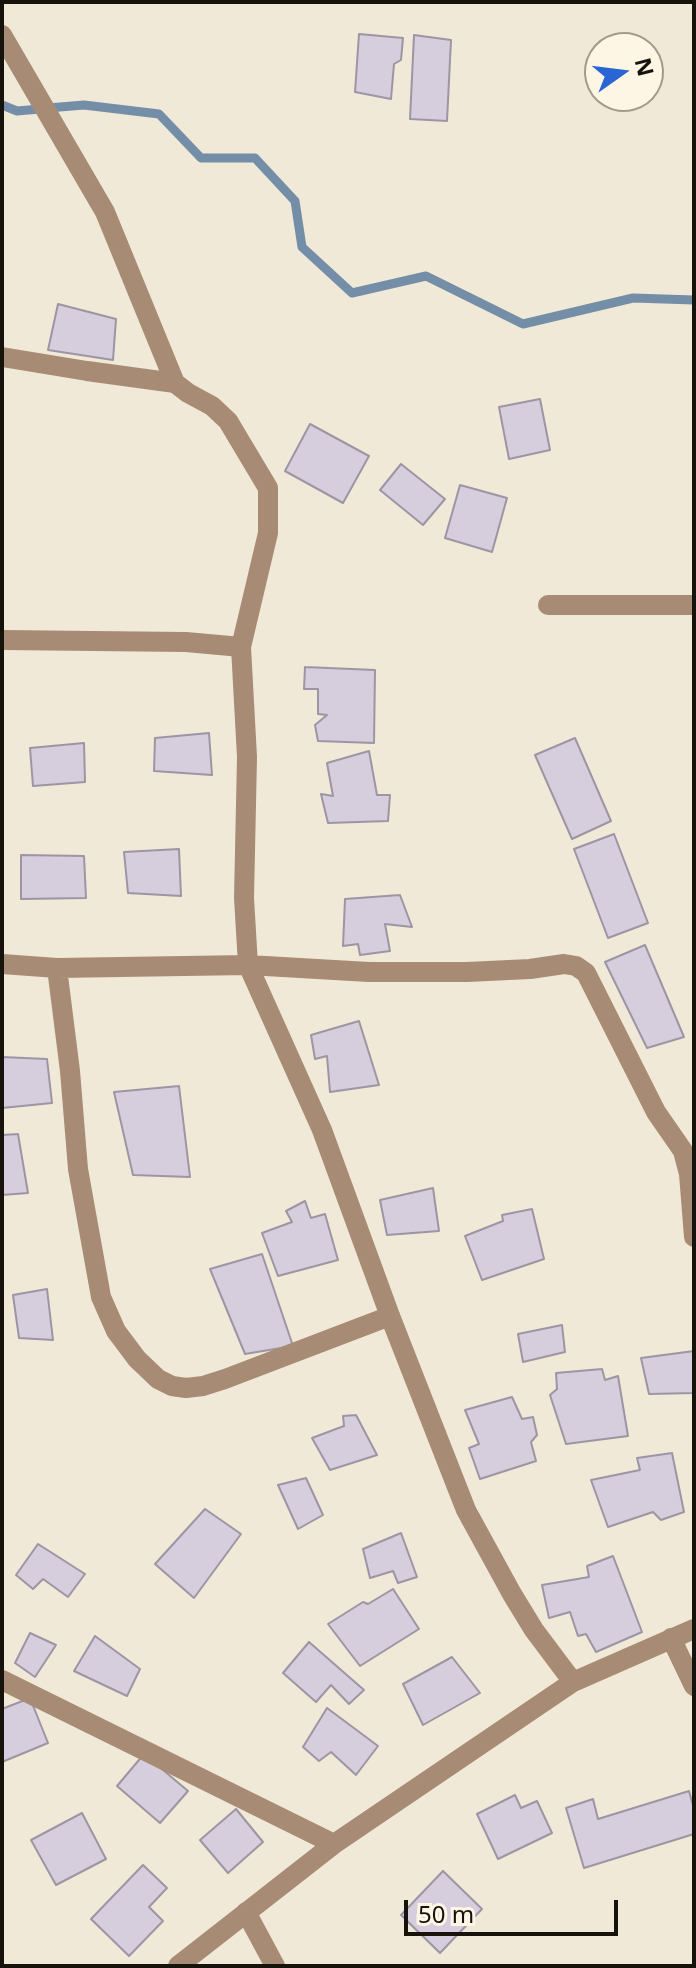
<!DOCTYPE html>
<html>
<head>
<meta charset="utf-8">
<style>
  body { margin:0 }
  #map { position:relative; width:696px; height:1968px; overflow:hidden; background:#f0e9d7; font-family:"Noto Sans",sans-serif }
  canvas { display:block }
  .frame { position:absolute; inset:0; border:4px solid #16130d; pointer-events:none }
  .north { position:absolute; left:584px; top:32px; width:80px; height:80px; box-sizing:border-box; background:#fef6e4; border:2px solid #a19b8e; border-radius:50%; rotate:76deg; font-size:22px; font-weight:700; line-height:32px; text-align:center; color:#16130d }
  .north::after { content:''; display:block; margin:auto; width:28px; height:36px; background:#2966d3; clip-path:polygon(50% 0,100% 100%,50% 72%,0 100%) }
  .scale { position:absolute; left:404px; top:1900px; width:214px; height:36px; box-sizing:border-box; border:4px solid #16130d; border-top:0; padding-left:10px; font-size:24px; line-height:28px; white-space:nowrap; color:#16130d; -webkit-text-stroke:6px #fef6e4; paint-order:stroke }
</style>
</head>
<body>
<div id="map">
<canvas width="696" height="1968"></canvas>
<div class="frame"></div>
<div class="north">N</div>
<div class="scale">50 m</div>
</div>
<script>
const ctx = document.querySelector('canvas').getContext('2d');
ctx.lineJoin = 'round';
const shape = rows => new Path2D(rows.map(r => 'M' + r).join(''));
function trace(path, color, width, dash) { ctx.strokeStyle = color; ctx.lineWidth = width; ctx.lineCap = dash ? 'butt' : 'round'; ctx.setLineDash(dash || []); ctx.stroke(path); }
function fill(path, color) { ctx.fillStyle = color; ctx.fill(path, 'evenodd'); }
const stream = shape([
  [2,105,17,111,40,109],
  [48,108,84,105,159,114,201,158,255,158,295,201,302,247,352,293,426,276,523,324,633,298,694,300]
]);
const building = shape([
  [359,34,403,38,401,60,394,64,391,99,355,92,359,34],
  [414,35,451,40,447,121,410,119,414,35],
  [58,304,116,319,113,360,48,350,58,304],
  [540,399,550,450,509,459,499,407,540,399],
  [310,424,369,456,343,503,285,471,310,424],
  [401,464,445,499,423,525,380,490,401,464],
  [460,485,507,498,492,552,445,538,460,485],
  [305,667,375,670,374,743,318,741,315,725,327,715,318,714,318,689,304,689,305,667],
  [209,733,212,775,154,771,155,738,209,733],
  [575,738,611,821,572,839,535,755,575,738],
  [84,743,85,782,33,786,30,748,84,743],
  [369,751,377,795,390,795,388,821,328,823,321,794,333,796,327,763,369,751],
  [614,834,648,923,608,938,574,849,614,834],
  [179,849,181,896,128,893,124,852,179,849],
  [21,855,84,856,86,898,21,899,21,855],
  [400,895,412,927,385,924,390,951,360,955,358,944,343,946,345,899,400,895],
  [645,945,684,1037,647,1048,605,962,645,945],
  [359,1021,379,1085,330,1092,327,1056,315,1059,311,1035,359,1021],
  [2,1057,47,1059,52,1103,2,1108,2,1057],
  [179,1086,190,1177,133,1175,114,1092,179,1086],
  [18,1134,28,1193,2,1195,2,1135,18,1134],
  [433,1188,439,1231,387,1235,380,1200,433,1188],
  [305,1201,311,1218,325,1214,338,1260,278,1276,262,1233,292,1222,286,1211,305,1201],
  [532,1209,544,1259,482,1280,465,1236,503,1221,502,1215,532,1209],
  [262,1254,293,1346,245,1354,210,1269,262,1254],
  [47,1289,53,1340,19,1338,13,1295,47,1289],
  [562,1325,565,1352,523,1362,518,1334,562,1325],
  [694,1351,694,1393,649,1394,641,1358,694,1351],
  [602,1369,605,1380,618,1376,628,1436,566,1444,550,1395,557,1389,556,1373,602,1369],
  [512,1397,522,1419,533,1417,537,1435,531,1442,536,1461,480,1479,469,1448,479,1444,465,1410,512,1397],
  [356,1415,377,1455,330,1470,312,1438,344,1426,343,1416,356,1415],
  [672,1453,684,1512,661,1520,653,1512,608,1527,591,1480,640,1470,637,1458,672,1453],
  [306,1478,323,1515,298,1529,278,1485,306,1478],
  [205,1509,241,1534,194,1598,155,1564,205,1509],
  [401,1533,417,1577,398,1583,393,1571,370,1578,363,1549,401,1533],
  [38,1544,85,1574,68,1597,43,1579,33,1589,16,1575,38,1544],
  [613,1556,642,1632,596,1652,586,1634,578,1636,570,1612,549,1618,542,1585,589,1577,587,1566,613,1556],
  [393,1589,419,1629,360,1666,328,1624,363,1602,368,1604,393,1589],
  [30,1633,56,1645,35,1677,15,1663,30,1633],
  [95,1636,140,1669,127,1696,74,1671,95,1636],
  [309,1642,364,1690,349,1704,331,1685,316,1702,283,1673,309,1642],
  [452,1657,480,1693,423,1725,403,1684,452,1657],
  [30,1698,48,1743,2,1762,2,1709,30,1698],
  [327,1708,378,1746,356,1775,331,1752,319,1761,303,1747,327,1708],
  [144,1754,188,1791,160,1823,117,1786,144,1754],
  [689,1791,694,1809,694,1834,584,1868,566,1808,593,1799,598,1819,689,1791],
  [515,1795,521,1808,537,1801,552,1833,498,1859,477,1814,515,1795],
  [236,1809,263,1842,228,1873,200,1840,236,1809],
  [82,1813,106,1859,56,1885,31,1840,82,1813],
  [143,1865,167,1888,149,1907,163,1921,129,1956,91,1919,143,1865],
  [443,1871,482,1909,440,1953,401,1915,443,1871]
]);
const street = shape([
  [2,35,105,212,175,383,188,393,212,406,228,421,268,488,268,533,241,647,247,757,244,898,248,965,322,1130,390,1316,466,1510,512,1594,534,1630,573,1682],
  [2,357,87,371,175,383],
  [548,605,694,605],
  [2,640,186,642,241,647],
  [2,964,57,968,248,965,369,972,467,972,530,969,564,964,576,966,586,973,656,1112,683,1151,689,1174,694,1237],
  [57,968,70,1071,78,1169,101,1297,116,1331,137,1359,158,1379,172,1386,186,1388,203,1386,225,1379,390,1316],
  [671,1638,694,1686],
  [2,1680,334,1844],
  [246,1912,275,1966],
  [178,1966,334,1844,573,1682,694,1629]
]);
trace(stream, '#748ea7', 9);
fill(building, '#d6cddd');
trace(building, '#9d95a4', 2);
trace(street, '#a88b74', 20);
</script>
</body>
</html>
